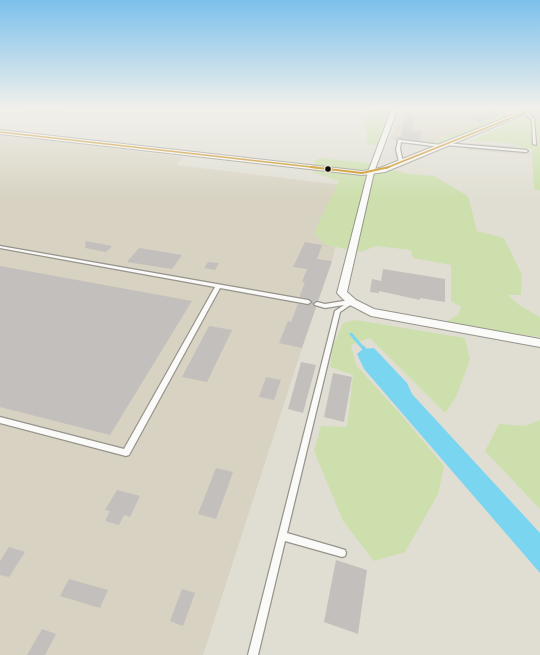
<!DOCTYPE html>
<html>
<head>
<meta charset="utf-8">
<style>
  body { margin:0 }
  canvas { display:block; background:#e0ded3 }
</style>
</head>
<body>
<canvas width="540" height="655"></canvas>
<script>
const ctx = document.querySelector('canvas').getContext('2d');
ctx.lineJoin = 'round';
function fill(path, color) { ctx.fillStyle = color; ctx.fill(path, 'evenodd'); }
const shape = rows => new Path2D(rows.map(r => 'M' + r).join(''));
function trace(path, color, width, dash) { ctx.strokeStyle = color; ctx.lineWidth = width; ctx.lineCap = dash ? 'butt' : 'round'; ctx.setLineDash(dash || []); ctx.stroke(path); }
const industrial = shape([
  [403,108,522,108,441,137,432,144,390,139],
  [0,135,184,157,176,165,349,186,332,261,302,348,203,655,0,655],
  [466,143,527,147,530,155,468,150]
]);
const green = shape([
  [30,108,75,108,52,116,21,115,23,110],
  [377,108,393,108,378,145,371,145,367,143,366,138,368,132,364,129,361,115,374,111],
  [540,109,540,191,534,189,532,149,507,143,473,140],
  [502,114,510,115,440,143,435,142,450,134],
  [321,158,365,163,409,174,434,176,468,196,477,231,504,238,522,275,521,295,508,295,519,305,540,317,540,337,473,328,457,328,447,321,458,315,461,307,451,301,451,265,413,258,411,250,376,246,361,252,326,245,316,235,315,230,339,181,313,172,315,160],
  [356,320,465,338,470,360,456,397,445,413,370,338,351,345,356,365,403,417,444,466,438,494,405,552,374,561,343,521,314,451,321,426,347,427,353,375,330,367,333,346,343,323],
  [540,420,540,509,485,451,499,424,525,426]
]);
const water = shape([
  [374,348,407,383,412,394,540,533,540,573,364,369,357,354,363,349]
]);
const streamFar1 = shape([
  [351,334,363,348]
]);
const stream = shape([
  [363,347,366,351]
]);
const building = shape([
  [490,110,502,113,481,122,469,118],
  [405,114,414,114,412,133,422,130,420,141,400,138,392,139,401,137],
  [86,241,112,246,106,252,85,248],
  [305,242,322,245,317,259,332,261,318,301,313,304,316,307,302,348,279,343,288,321,291,322,298,304,308,305,312,302,309,299,300,297,300,295,305,282,302,282,307,269,293,267],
  [139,248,182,255,172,269,127,262],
  [208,262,219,263,215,270,204,268],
  [0,266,192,301,110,435,0,407],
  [383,269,445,279,445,302,420,298,420,300,379,291,379,293,370,292,372,279,381,281],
  [209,326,232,330,207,382,182,377],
  [301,362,316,365,303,413,288,409],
  [333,373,352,377,344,422,324,417],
  [266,377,281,380,274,400,259,397],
  [216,468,233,472,216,519,198,514],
  [117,490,140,496,130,517,124,515,119,525,105,521,110,511,105,510],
  [9,547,25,552,9,577,0,575,0,561],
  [336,560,367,570,358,634,324,622],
  [69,579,108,590,100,608,60,596],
  [182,589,195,593,183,626,170,621],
  [42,629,56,634,45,655,27,655]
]);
const service = shape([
  [524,111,526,111,534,119,536,145,533,144,532,119,524,113,524,111],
  [400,139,401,140,441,145,443,146,441,147,401,142,400,149,403,162,401,163,399,162,396,149,398,142,397,141,400,139],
  [445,143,526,150,528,151,526,152,446,145,445,145,445,143],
  [0,246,308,300,311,302,308,304,220,288,129,455,126,456,0,423,0,417,124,449,215,287,0,248,0,246],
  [350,300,354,301,355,302,340,312,287,533,342,549,345,550,346,553,345,556,342,557,285,541,258,655,248,655,335,311,344,305,325,308,315,305,314,304,317,302,325,304,350,300]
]);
const minor = shape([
  [392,108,398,108,374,172,347,292,356,300,374,309,540,339,540,347,371,316,348,304,337,293,368,172,392,108]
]);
const tertiary = shape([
  [530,108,539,108,385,172,362,175,0,134,0,130,362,171,380,168,530,108]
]);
const bus1Far1 = shape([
  [0,132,320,168],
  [386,168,536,108]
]);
const bus1 = shape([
  [311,167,362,173,389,167]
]);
const markers = [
  [328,169,3.5,"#0e0c06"]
];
fill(industrial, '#d7d2c1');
fill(green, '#ccdfac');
fill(water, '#7ad5f1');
trace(streamFar1, '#7ad5f1', 3);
trace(stream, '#7ad5f1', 3.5);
fill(building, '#c3bfbc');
trace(service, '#96948c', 2.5);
trace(minor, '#96948c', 2);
trace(tertiary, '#96948c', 2);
fill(service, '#fafaf8');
fill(minor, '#fafaf8');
fill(tertiary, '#fafaf8');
trace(bus1Far1, '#c88701', 1.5);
trace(bus1, '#c88701', 2);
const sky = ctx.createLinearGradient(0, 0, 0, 200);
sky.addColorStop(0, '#7cc1ec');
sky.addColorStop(0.54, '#f1f0eb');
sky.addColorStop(1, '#f1f0eb00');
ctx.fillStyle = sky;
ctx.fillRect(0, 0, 540, 200);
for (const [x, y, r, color] of markers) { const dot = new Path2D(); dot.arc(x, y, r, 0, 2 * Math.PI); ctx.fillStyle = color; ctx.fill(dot); trace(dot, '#e5e1ce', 1.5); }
</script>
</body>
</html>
